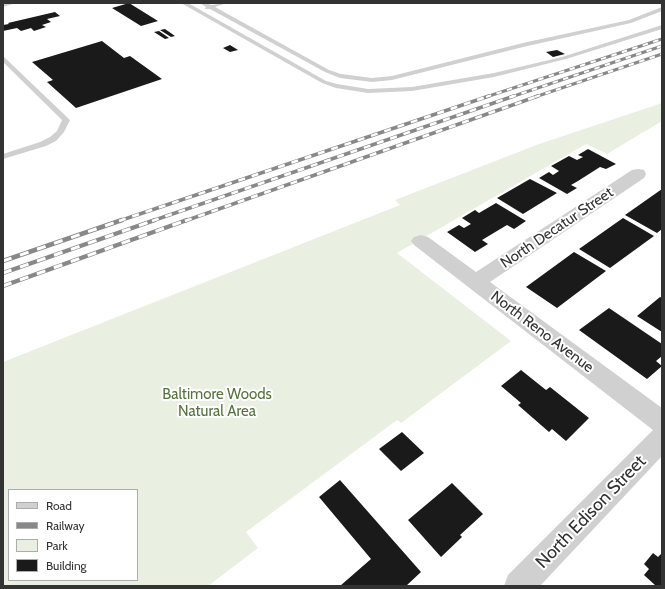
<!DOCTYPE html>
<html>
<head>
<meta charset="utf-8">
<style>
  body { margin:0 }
  #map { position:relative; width:665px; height:589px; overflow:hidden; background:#fff; font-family:Cabin,sans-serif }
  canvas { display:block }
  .frame { position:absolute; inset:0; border:4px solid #333; pointer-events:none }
  .legend { position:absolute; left:8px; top:489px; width:130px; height:92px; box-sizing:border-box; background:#fff; border:1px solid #adadad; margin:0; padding:5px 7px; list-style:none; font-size:12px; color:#333 }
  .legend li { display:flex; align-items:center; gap:8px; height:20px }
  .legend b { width:20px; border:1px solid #adadad }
</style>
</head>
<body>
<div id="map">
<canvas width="665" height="589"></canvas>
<div class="frame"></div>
<ul class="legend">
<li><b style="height:5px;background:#d0d0d0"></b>Road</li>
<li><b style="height:5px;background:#888"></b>Railway</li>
<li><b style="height:11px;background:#e9f0e1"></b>Park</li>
<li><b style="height:11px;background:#1a1a1a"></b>Building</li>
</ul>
</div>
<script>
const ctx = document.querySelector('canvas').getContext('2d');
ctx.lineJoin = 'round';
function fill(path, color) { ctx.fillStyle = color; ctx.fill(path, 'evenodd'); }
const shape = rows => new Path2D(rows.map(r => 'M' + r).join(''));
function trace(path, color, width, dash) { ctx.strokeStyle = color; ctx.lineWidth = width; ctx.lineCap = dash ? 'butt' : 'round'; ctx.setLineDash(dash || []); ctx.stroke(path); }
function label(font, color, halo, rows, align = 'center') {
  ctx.font = font + ' Cabin,sans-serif'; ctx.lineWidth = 4; ctx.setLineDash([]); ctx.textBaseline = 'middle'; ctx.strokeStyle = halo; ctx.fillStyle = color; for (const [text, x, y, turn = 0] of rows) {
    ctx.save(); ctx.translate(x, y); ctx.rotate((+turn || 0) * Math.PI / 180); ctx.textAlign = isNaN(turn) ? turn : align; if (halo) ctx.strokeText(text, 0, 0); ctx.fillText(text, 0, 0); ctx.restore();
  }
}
const green = shape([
  [662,103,662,121,607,154,586,144,397,253,511,341,401,423,397,420,246,532,258,548,208,586,3,586,3,362,400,205,395,200,539,144],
  [9,490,137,490,137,580,9,580]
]);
const building = shape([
  [129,3,158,21,141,26,112,8],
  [55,12,60,16,47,19,51,22,42,25,46,27,34,31,31,28,21,31,17,28,3,31,3,25,9,24,8,23],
  [165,29,175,36,171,37,160,30],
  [159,31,169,38,165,39,154,32],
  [102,41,124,58,130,56,162,79,76,108,47,82,53,80,32,62],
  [230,45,238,50,230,52,223,48],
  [557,50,565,54,553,57,546,52],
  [588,149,616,164,606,169,600,167,578,181,571,185,577,188,567,194,539,178,549,172,553,175,559,171,551,166,569,156,577,160,583,157,578,155],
  [530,179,557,193,523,214,497,198],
  [662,189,662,229,657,233,625,215],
  [496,203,526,221,514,229,507,225,482,240,488,244,475,252,447,232,459,225,464,228,471,224,462,218,475,210,479,213],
  [623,218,654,236,610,268,579,249],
  [574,252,606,271,557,308,526,287],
  [660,297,662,298,662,332,637,316],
  [609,308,662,344,662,356,656,361,662,366,647,379,579,330],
  [521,370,546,390,550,387,589,418,566,441,552,429,549,432,518,405,521,403,501,386],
  [402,432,424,453,401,471,379,449],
  [340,480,421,572,406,586,340,586,371,559,319,497],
  [452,483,483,514,460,535,462,537,441,557,408,520],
  [653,553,658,557,662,553,662,586,656,586,644,575,649,569,644,564]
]);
const lane = shape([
  [3,3,16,3,3,7,3,3],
  [181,3,188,3,326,81,337,84,368,89,412,87,494,73,562,57,662,25,662,29,566,59,494,77,412,91,368,93,336,88,322,83,181,3],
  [200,3,207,3,211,5,227,3,215,7,329,70,341,74,372,78,392,76,523,43,629,20,662,7,662,11,631,23,523,47,392,80,372,82,340,78,325,72,210,9,205,9,206,7,200,3],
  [3,56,70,120,64,132,56,141,46,146,3,159,3,154,40,142,50,137,57,131,62,120,3,62,3,56]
]);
const street = shape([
  [638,169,644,170,646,174,644,178,490,282,662,408,662,456,540,586,504,586,508,575,653,430,414,245,411,241,414,237,421,235,428,237,476,272,632,170,638,169]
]);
const railFar2 = shape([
  [486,97,662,39],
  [511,97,662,46],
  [535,97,662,54]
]);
const railFar1 = shape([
  [119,221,489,96],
  [152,221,514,96],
  [185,221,538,96]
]);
const rail = shape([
  [3,261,122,220],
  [3,273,155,220],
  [3,286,187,220]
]);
const streetNames = [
  ["North Decatur Street",557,228,-34],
  ["North Reno Avenue",542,332,37]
];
const parkNames = [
  ["Baltimore Woods",217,395],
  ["Natural Area",217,412]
];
const nearStreetnames = [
  ["North Edison Street",591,512,-46]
];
fill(green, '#e9f0e1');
fill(building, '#1a1a1a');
fill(lane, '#d0d0d0');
fill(street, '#d0d0d0');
trace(railFar2, '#888', 3);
trace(railFar1, '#888', 3.5);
trace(rail, '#888', 4.5);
trace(railFar2, '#fff', 2, [5.5]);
trace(railFar1, '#fff', 2.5, [7]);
trace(rail, '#fff', 3, [9]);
label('15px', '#333', '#fff', streetNames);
label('15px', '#55723c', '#fff', parkNames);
label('18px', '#333', '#fff', nearStreetnames);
</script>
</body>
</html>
